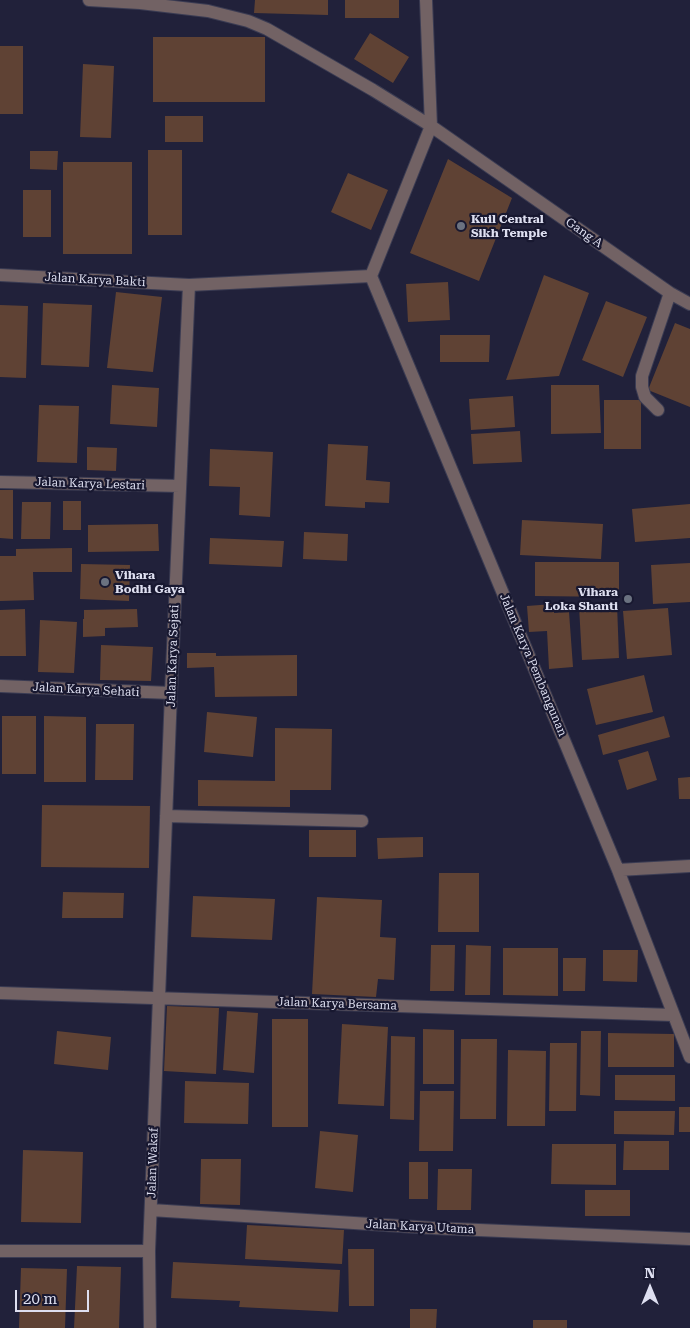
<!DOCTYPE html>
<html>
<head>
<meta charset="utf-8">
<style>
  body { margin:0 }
  #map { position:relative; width:690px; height:1328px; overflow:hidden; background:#21213a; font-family:"Roboto Serif",serif }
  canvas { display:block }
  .north { position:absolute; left:625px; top:1263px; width:50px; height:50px; -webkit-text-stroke:4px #181830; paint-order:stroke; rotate:0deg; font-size:14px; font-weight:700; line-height:20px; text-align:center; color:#dedff0 }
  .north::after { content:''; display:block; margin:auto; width:18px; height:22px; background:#dedff0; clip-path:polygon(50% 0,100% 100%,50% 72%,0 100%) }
  .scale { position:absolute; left:15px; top:1290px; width:74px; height:22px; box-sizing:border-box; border:2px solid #dedff0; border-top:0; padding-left:6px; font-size:15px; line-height:18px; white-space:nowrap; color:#dedff0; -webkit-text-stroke:4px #181830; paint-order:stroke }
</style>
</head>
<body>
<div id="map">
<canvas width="690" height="1328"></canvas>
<div class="north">N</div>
<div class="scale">20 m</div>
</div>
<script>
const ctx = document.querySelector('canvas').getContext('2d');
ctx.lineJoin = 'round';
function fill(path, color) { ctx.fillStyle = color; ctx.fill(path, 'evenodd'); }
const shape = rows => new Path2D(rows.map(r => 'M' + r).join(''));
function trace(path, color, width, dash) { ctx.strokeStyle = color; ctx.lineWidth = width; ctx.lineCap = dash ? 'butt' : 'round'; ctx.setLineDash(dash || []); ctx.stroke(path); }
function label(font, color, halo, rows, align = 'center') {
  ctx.font = font + ' "Roboto Serif",serif'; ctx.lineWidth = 4.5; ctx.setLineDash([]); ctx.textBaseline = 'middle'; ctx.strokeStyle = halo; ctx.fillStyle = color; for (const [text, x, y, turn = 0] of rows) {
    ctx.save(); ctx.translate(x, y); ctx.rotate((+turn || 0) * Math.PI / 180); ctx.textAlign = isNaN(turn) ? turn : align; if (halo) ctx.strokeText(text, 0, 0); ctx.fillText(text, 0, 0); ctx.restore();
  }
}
const building = shape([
  [255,0,328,0,328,15,254,13],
  [345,0,399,0,399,18,345,18],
  [370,33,409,57,393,83,354,59],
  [153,37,265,37,265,102,153,102],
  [0,46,23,46,23,114,0,114],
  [83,64,114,66,111,138,80,137],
  [165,116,203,116,203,142,165,142],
  [148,150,182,150,182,235,148,235],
  [30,151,58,151,57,170,30,169],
  [448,159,512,198,479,281,410,253],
  [63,162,132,162,132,254,63,254],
  [348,173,388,190,371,230,331,212],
  [23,190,51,190,51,237,23,237],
  [544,275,589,293,559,376,506,380],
  [448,282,450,320,408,322,406,284],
  [116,292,162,297,153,372,107,368],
  [606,301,647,317,623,377,582,360],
  [43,303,92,305,89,367,41,365],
  [0,305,28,306,26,378,0,377],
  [675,323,690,329,690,407,648,390],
  [440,335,490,335,489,362,440,362],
  [112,385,159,388,157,427,110,424],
  [551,385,599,385,601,433,551,434],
  [513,396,515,427,471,430,469,399],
  [604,400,641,400,641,449,604,449],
  [39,405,79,406,77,463,37,462],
  [520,431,522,462,473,464,471,434],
  [328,444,368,446,366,480,390,482,389,503,365,502,365,508,325,506],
  [87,447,117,448,116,471,87,470],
  [210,449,273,452,270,517,239,515,240,487,209,486],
  [0,490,13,490,13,539,0,538],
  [63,501,81,501,81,530,63,530],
  [22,502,51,502,50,539,21,539],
  [690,504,690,538,635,542,632,509],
  [522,520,603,524,601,559,520,555],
  [158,524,159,551,88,552,88,525],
  [304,532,348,534,347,561,303,559],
  [210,538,284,541,282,567,209,564],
  [72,548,72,572,33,572,34,600,0,601,0,556,16,556,16,549],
  [535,562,619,562,619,597,535,596],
  [690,563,690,602,653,604,651,565],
  [81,564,130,565,129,601,80,599],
  [553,604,554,613,569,612,573,667,549,669,547,631,529,632,527,606],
  [617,604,619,658,582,660,579,606],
  [668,608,672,655,627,659,623,611],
  [25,609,26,656,0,656,0,610],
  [137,609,138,627,105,628,105,636,83,637,83,619,84,619,84,610],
  [40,620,77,622,74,673,38,672],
  [101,645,153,647,151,681,100,680],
  [187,653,216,653,216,656,297,655,297,696,215,697,214,667,187,668],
  [644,675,653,712,596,725,587,689],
  [207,712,257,717,253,757,204,752],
  [2,716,36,716,36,774,2,774],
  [44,716,86,717,86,782,44,782],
  [664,716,670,737,603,755,598,735],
  [96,724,134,724,133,780,95,780],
  [275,728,332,729,331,790,290,790,290,807,198,806,198,780,275,781],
  [648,751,657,780,627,790,618,760],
  [690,777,690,799,679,799,678,778],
  [42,805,150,806,149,868,41,867],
  [309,830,356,830,356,857,309,857],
  [423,837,423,857,378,859,377,838],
  [439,873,479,873,479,932,438,932],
  [63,892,124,893,123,918,62,918],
  [193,896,275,899,272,940,191,937],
  [317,897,382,900,380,937,396,938,394,980,378,979,376,997,312,994],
  [431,945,455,945,454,991,430,991],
  [466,945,491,946,490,995,465,995],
  [503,948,558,948,558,996,503,995],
  [603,950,638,950,637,982,603,981],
  [563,958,586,958,585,991,563,991],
  [167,1006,219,1008,216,1074,164,1071],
  [227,1011,258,1013,254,1073,223,1070],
  [272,1019,308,1019,308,1127,272,1127],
  [342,1024,388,1027,384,1106,338,1104],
  [423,1029,454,1030,454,1084,423,1084],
  [57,1031,111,1037,108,1070,54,1064],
  [581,1031,601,1031,600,1096,580,1095],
  [608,1033,674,1034,674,1067,608,1067],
  [391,1036,415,1037,414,1120,390,1119],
  [461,1039,497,1039,496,1119,460,1119],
  [550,1043,577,1043,576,1111,549,1111],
  [508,1050,546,1051,545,1126,507,1126],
  [615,1075,675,1075,675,1101,615,1100],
  [185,1081,249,1083,248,1124,184,1123],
  [420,1091,454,1091,453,1151,419,1151],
  [679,1107,690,1107,690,1132,679,1132],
  [614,1111,675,1111,674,1135,614,1134],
  [320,1131,358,1135,353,1192,315,1188],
  [624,1141,669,1141,669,1170,623,1170],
  [552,1144,616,1144,616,1185,551,1184],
  [23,1150,83,1152,81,1223,21,1222],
  [201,1159,241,1159,240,1205,200,1204],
  [409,1162,428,1162,428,1199,409,1199],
  [438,1169,472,1169,471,1210,437,1210],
  [585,1190,630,1190,630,1216,585,1216],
  [247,1225,344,1230,342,1264,245,1259],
  [348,1249,374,1249,374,1306,349,1306],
  [173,1262,340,1270,338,1312,239,1307,240,1301,171,1298],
  [77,1266,121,1267,119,1328,74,1328],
  [21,1268,67,1269,65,1328,19,1328],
  [410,1309,437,1309,436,1328,410,1328],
  [533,1320,567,1320,567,1328,533,1328]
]);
const minor = shape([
  [89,0,140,3,208,11,248,21,267,29,373,90,431,126,670,293,690,304],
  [0,275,189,285,371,276,431,126,426,0],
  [371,276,618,870,690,1057],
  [658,410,645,397,642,387,642,376,670,293],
  [0,482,180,486],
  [0,686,171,693],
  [166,816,362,821],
  [618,870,690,866],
  [0,993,673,1015],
  [151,1210,432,1228,690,1239],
  [0,1251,149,1251],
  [150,1328,149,1251,171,693,189,285]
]);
const markers = [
  [461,226,5,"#6b7280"],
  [105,582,5,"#6b7280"],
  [628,599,5,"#6b7280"]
];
const poiNames = [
  ["Kuil Central",471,219],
  ["Sikh Temple",471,233],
  ["Vihara",115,575],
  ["Bodhi Gaya",115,589],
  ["Vihara",618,592,"right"],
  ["Loka Shanti",618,606,"right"]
];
const streetNames = [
  ["Gang A",584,233,35],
  ["Jalan Karya Bakti",95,280,3],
  ["Jalan Karya Lestari",90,484,2],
  ["Jalan Karya Sejati",173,656,-88],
  ["Jalan Karya Pembangunan",533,665,67],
  ["Jalan Karya Sehati",86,690,3],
  ["Jalan Karya Bersama",337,1004,2],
  ["Jalan Wakaf",153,1163,-88],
  ["Jalan Karya Utama",420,1227,3]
];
fill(building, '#5f4234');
trace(minor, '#3b3c53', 14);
trace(minor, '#726264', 12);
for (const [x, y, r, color] of markers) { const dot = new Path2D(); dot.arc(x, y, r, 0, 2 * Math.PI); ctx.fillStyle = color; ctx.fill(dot); trace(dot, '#181830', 2); }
label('bold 12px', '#dedff0', '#181830', poiNames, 'left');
label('12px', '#dedff0', '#181830', streetNames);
</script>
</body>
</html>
